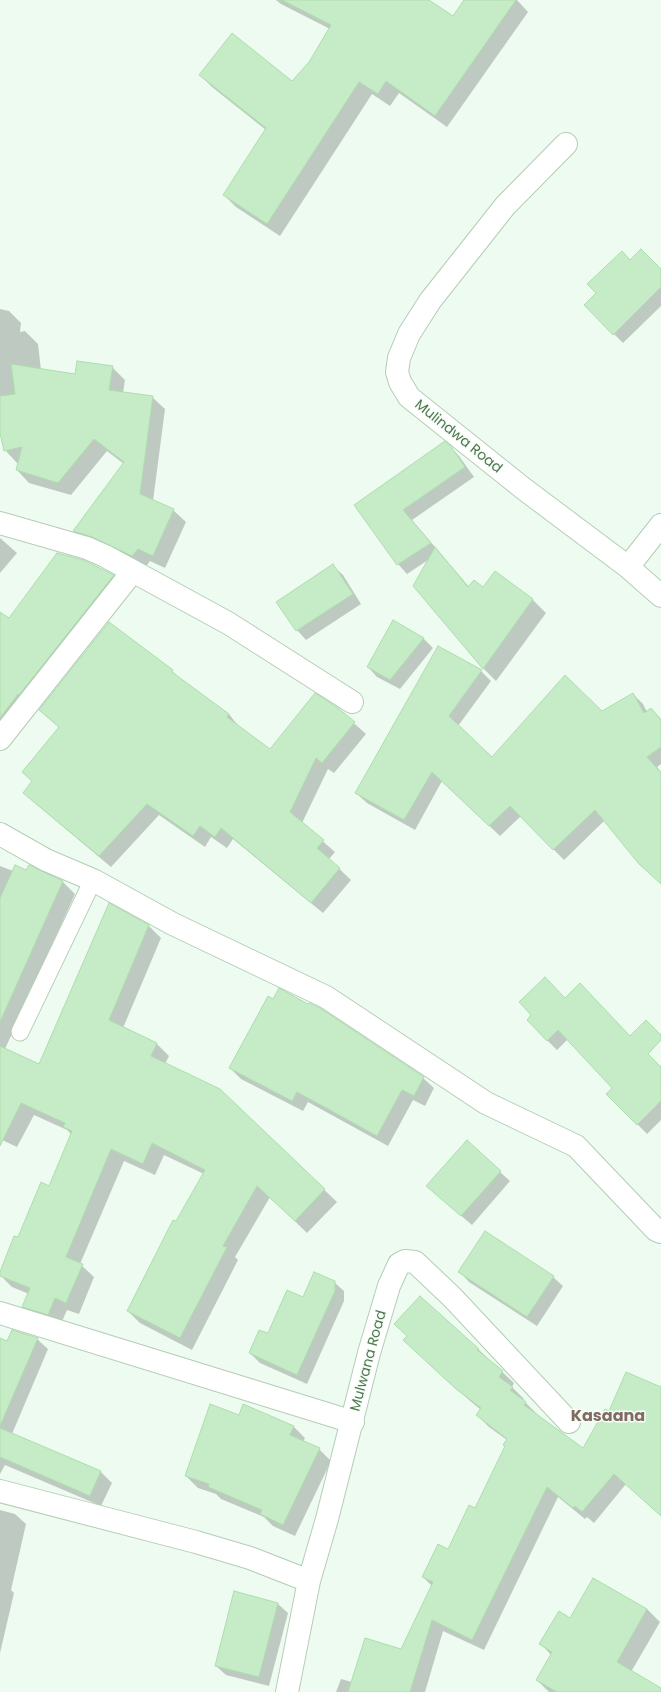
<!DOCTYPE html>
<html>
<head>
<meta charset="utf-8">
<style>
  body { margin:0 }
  canvas { display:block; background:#eefbf1 }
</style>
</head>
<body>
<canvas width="661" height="1692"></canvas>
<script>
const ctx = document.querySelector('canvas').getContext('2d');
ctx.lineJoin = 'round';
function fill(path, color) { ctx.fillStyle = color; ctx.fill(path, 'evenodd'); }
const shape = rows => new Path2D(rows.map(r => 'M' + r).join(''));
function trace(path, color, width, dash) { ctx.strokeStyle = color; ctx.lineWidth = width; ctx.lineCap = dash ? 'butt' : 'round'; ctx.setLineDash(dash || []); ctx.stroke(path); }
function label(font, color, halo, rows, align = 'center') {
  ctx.font = font + ' Poppins,sans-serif'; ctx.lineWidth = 3; ctx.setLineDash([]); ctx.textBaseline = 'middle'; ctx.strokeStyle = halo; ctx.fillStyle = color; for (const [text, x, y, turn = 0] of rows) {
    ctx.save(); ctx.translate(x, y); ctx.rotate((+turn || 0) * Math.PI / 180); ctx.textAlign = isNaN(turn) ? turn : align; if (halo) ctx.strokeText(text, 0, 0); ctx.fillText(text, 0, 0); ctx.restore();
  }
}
const shadow = shape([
  [276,0,427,0,453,17,465,0,517,0,528,12,447,127,399,93,390,106,372,94,280,236,236,207,224,195,266,130,212,87,200,75,292,82,310,63,330,29,281,4],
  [630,261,661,271,661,306,623,343,585,305],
  [0,309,9,311,21,323,20,332,25,331,38,344,41,370,76,375,112,367,125,380,123,393,152,397,165,409,153,501,173,510,186,522,165,568,150,561,145,568,87,543,75,531,124,464,107,451,71,495,29,483,17,470,19,463,17,463,5,450,0,429],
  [449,446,459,456,474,477,412,520,470,588,483,589,495,573,533,600,546,613,496,681,483,668,428,560,407,574,398,564,355,505],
  [0,538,17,553,0,573],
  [333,566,343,575,361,604,306,640,297,630],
  [113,576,122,585,0,739,0,613,10,620],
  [394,622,424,639,433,648,400,689,377,677,368,667],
  [172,671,181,680,229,714,239,727,271,750,338,709,366,734,334,773,328,769,302,823,335,852,329,859,351,880,323,913,233,839,227,848,211,837,205,847,159,815,111,867,36,804,25,793,33,782,23,772,60,728,40,710],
  [481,671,491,681,458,726,492,758,602,712,633,694,643,704,647,712,651,709,661,719,661,764,657,767,661,772,661,884,605,820,564,860,521,816,500,836,442,781,415,830,367,803,356,793],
  [0,866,13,871,27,872,63,882,75,894,5,1049,40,1065,109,904,149,926,161,938,123,1028,157,1044,169,1056,165,1064,220,1090,337,1202,307,1233,270,1197,235,1257,238,1260,192,1350,140,1323,128,1311,204,1174,164,1155,155,1175,124,1161,80,1264,94,1277,79,1314,67,1310,60,1326,35,1319,23,1307,29,1294,12,1287,0,1275,18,1238,49,1187,71,1134,67,1130,34,1115,17,1147,0,1139],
  [565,999,661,1069,661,1120,647,1134,608,1094,614,1088,568,1039,557,1050,547,1040],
  [273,1000,423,1078,434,1088,425,1106,413,1100,388,1146,308,1102,303,1111,241,1079,230,1068],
  [467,1142,510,1181,472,1225,437,1195],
  [460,1272,553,1277,563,1286,537,1326,469,1282],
  [334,1282,344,1291,344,1301,307,1384,260,1363,250,1353,303,1299],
  [37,1339,48,1349,12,1434,101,1472,112,1483,101,1506,5,1465,0,1474,0,1340,7,1343],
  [404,1340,478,1349,514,1383,512,1387,524,1399,523,1400,537,1414,536,1416,584,1449,610,1412,661,1392,661,1516,626,1484,594,1523,587,1517,585,1519,558,1497,484,1650,443,1631,425,1692,336,1692,341,1679,352,1682,401,1650,432,1586,423,1577,448,1551,475,1510,506,1447,507,1440,489,1427,477,1415,481,1410,469,1400],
  [239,1416,293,1426,305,1438,303,1442,319,1449,331,1461,295,1536,273,1526,264,1517,221,1499,216,1494,198,1488,186,1476],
  [0,1510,15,1514,26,1524,11,1590,14,1593,0,1653],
  [594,1579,647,1609,660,1622,631,1672,661,1690,661,1692,549,1692,537,1680,551,1655,541,1644,571,1619],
  [235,1593,278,1604,288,1613,269,1686,226,1675,216,1666]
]);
const building = shape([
  [282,0,429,0,453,16,464,0,516,0,435,116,386,81,378,94,359,82,267,224,223,195,266,128,199,75,232,33,292,81,309,62,331,25,282,0],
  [641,249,661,269,661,287,613,335,584,305,596,293,587,284,622,251,630,260,641,249],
  [77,361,113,366,109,390,153,396,140,494,174,509,153,556,138,549,132,556,92,537,73,531,124,462,94,439,58,483,16,470,22,447,4,451,0,433,0,396,15,394,11,364,75,374,77,361],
  [445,441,450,445,465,467,403,510,431,543,397,565,354,505,445,441],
  [435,547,468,587,474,580,483,587,495,571,533,599,483,669,413,586,435,547],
  [57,553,83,560,114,575,19,695,18,694,0,718,0,612,9,618,57,553],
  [333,564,353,594,296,631,276,602,333,564],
  [393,620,424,638,390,680,367,667,393,620],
  [109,622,173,670,172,672,229,714,227,717,270,749,315,693,338,708,355,722,322,763,316,758,290,812,324,840,317,848,340,868,311,903,221,828,215,837,200,826,193,836,147,804,99,856,23,793,32,781,22,772,59,727,39,710,109,622],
  [438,646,482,670,449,716,492,757,565,675,602,711,633,693,644,713,651,708,661,720,661,747,647,757,661,773,661,884,639,864,595,810,553,850,510,806,489,826,432,772,404,820,355,793,438,646],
  [15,865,26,870,29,865,63,881,0,1022,0,898,15,865],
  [109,903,149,925,109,1020,157,1043,151,1056,220,1089,325,1189,295,1221,257,1186,223,1246,227,1247,180,1338,127,1311,173,1220,176,1221,205,1170,152,1143,143,1164,111,1149,66,1257,83,1264,66,1303,55,1298,48,1315,22,1307,30,1288,0,1276,0,1272,14,1236,18,1237,41,1182,49,1186,72,1131,63,1127,65,1123,21,1103,0,1146,0,1046,39,1064,109,903],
  [545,977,565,998,580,983,630,1036,646,1020,661,1035,661,1040,648,1054,661,1067,661,1101,637,1125,606,1094,612,1088,558,1030,547,1041,527,1020,531,1015,519,1002,545,977],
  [279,988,308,1004,309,1003,320,1008,424,1077,414,1096,402,1090,377,1136,297,1092,292,1101,229,1068,268,996,273,999,279,988],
  [467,1140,501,1171,461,1216,426,1186,467,1140],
  [485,1231,554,1276,527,1317,458,1272,485,1231],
  [314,1272,335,1281,335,1291,297,1375,249,1353,259,1330,268,1333,287,1290,303,1297,314,1272],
  [420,1296,479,1349,477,1350,503,1371,499,1377,513,1387,510,1390,526,1402,524,1405,583,1448,605,1409,609,1411,626,1372,661,1387,661,1516,614,1474,582,1512,575,1506,573,1508,547,1487,472,1640,432,1620,410,1692,348,1692,365,1638,401,1649,433,1582,422,1577,438,1544,448,1549,469,1505,475,1508,505,1446,503,1445,507,1439,476,1415,481,1408,456,1389,403,1340,407,1336,394,1324,420,1296],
  [12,1330,38,1338,0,1426,0,1338,7,1341,12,1330],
  [210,1404,239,1415,243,1404,294,1426,290,1435,320,1448,283,1525,260,1514,262,1510,208,1487,209,1484,185,1476,210,1404],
  [0,1428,101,1471,90,1496,0,1457,0,1428],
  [593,1578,647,1609,617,1662,661,1688,661,1692,557,1692,536,1680,552,1652,539,1644,559,1611,570,1618,593,1578],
  [234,1591,278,1603,259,1677,215,1666,234,1591]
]);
const service = shape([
  [20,1032,93,880]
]);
const minor = shape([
  [566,144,505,206,430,301,409,334,399,358,397,372,400,382,409,397,524,489,628,567,661,596],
  [0,523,87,548,105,556,228,623,352,702],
  [628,567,661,525],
  [0,739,133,571],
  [0,834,46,860,93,880,173,924,326,997,486,1103,576,1146,656,1230,661,1232],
  [0,1313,353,1422],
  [0,1491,196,1542,250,1558,309,1581],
  [287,1692,309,1581,327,1519,369,1353,389,1286,399,1264,405,1261,415,1262,452,1297,569,1422]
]);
const streetNames = [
  ["Mulindwa Road",458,437,39],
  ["Mulwana Road",369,1361,-75]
];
const quarterNames = [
  ["Kasaana",608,1417]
];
fill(shadow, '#0003');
fill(building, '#c6ecc7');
trace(building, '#abdeab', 1);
trace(service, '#b4cdb5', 19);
trace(minor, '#b4cdb5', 24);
trace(service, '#fff', 17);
trace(minor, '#fff', 22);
label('14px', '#537552', '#f4fef6', streetNames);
label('bold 16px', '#826a62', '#f4fef6', quarterNames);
</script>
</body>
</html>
